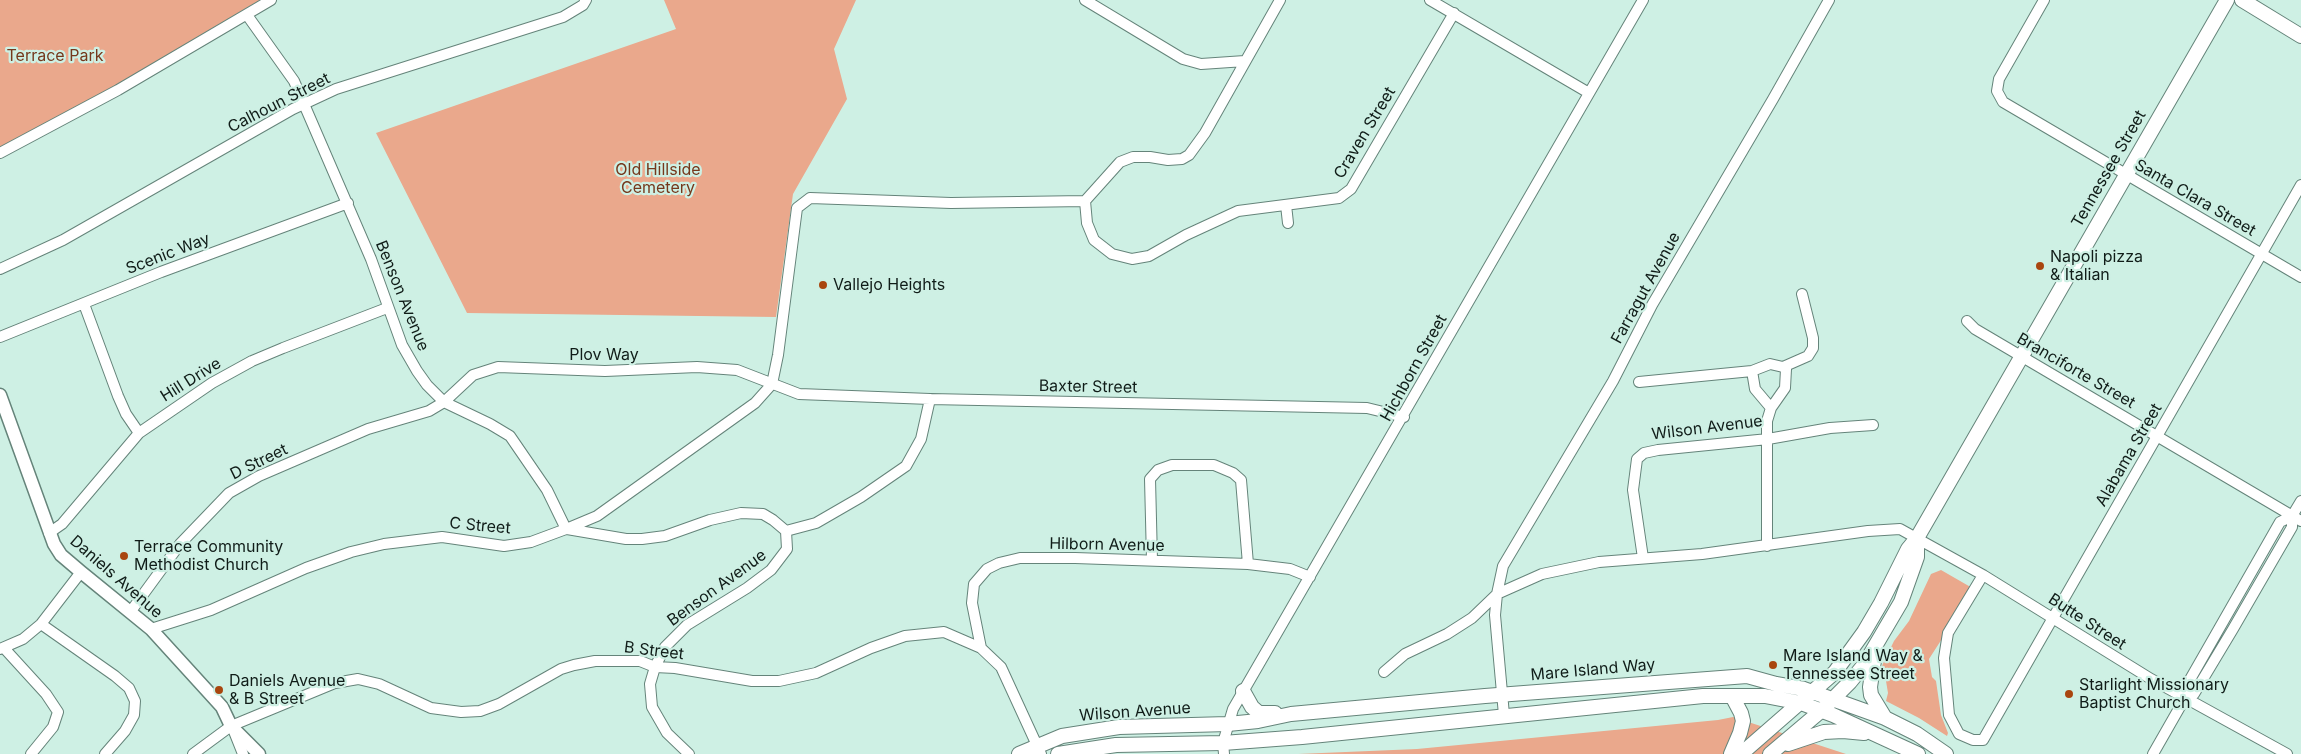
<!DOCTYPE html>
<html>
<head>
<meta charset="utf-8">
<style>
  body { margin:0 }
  canvas { display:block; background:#cef0e4 }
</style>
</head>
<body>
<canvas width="2301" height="754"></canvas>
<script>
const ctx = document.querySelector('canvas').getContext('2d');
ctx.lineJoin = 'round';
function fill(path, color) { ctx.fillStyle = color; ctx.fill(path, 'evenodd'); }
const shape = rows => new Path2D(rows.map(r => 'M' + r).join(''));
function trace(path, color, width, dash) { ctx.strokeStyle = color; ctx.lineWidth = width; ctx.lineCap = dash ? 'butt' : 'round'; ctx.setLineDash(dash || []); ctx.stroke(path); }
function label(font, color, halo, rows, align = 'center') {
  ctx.font = font + ' Inter,sans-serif'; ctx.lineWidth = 4.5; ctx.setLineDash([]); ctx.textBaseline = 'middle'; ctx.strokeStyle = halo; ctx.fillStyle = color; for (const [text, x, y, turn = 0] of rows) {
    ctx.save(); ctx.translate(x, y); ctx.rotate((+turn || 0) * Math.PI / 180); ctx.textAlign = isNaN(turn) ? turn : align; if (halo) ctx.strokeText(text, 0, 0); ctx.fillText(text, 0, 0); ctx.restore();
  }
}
const green = shape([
  [0,0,260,0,96,97,0,148],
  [664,0,856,0,834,49,847,99,793,194,776,317,467,313,376,133,676,29],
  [1941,570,1974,589,1929,659,1932,677,1936,681,1941,715,1948,733,1947,736,1919,718,1886,701,1888,693,1886,681,1879,672,1894,641,1909,621,1931,574],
  [1733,717,1846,754,1298,754,1417,749,1718,720]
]);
const minor = shape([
  [1085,0,1183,59,1201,64,1245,61],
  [1280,0,1205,133,1189,155,1182,159,1168,160,1150,157,1133,157,1120,162,1085,201,1087,223,1094,240,1112,254,1132,259,1149,256,1186,235,1238,211,1339,198,1351,189,1454,13],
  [1430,0,1589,93],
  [2044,0,1999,79,1997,91,2003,102,2301,277],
  [247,15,294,81,371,259,402,345,417,371,427,385,444,402,490,424,510,436,547,490,566,529],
  [0,153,118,90,271,0],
  [1286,205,1288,223],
  [0,269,63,240,293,109,336,89,563,17,583,5,586,0],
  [84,304,118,396,126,414,139,433],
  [1967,321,1975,329,2301,521],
  [0,337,161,272,348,203],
  [1783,367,1808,356,1813,348,1813,338,1802,294],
  [1752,371,1755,389,1771,408],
  [1639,382,1752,371,1770,364,1783,367],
  [772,384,778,355,797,208,810,198,951,203,1085,201],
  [567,529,626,539,642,539,665,536,710,520,741,513,763,514,773,520,786,531,787,549,771,570,747,588,687,625,665,647,655,667,650,684,652,707,667,733,689,754],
  [786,531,816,523,861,497,906,466,921,439,930,399],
  [49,533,62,524,139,433,212,383,252,361,283,348,387,308],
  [1767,546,1767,421,1771,408,1785,388,1786,369,1783,367],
  [1643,558,1633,490,1637,459,1644,453,1658,450,1768,439,1830,428,1873,425],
  [1152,560,1150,479,1158,470,1172,465,1214,465,1233,473,1241,480,1248,564],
  [1983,575,1948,633,1944,658,1949,715,1959,734,1973,740,1983,740,2301,185],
  [131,611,180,544,229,493,259,476,368,429,429,411,444,402,473,375,498,367,605,371,697,367,737,370,799,394,930,399,1367,408,1404,417],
  [41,624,115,676,129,688,135,701,134,715,125,731,105,754],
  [151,629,211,610,306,568,351,552,384,544,442,537,504,546,531,542,566,529,597,516,755,403,772,384],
  [4,648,46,694,58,712,53,727,31,754],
  [981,648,972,603,974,584,987,569,999,563,1020,558,1075,558,1248,564,1290,569,1310,577],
  [0,649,23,639,41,624,81,572],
  [1384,672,1405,654,1447,634,1472,618,1497,594,1542,574,1599,562,1702,554,1868,531,1900,529,1983,575,2151,679,2287,754],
  [2185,698,2184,690,2280,522,2292,516],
  [1504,715,1495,615,1497,594,1503,566,1613,381,1652,305,1773,99,1829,0],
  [233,729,243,754],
  [193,754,231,726,335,683,358,679,379,684,431,708,461,712,480,711,499,704,561,669,574,665,595,661,640,661,655,667,675,668,752,681,779,681,816,673,871,648,905,636,944,632,981,648,1001,667,1041,754],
  [1224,754,1223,743,1233,709,1643,0],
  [2153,754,2185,698,2194,694,2233,629,2292,527,2292,516,2301,501]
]);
const tertiary = shape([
  [0,395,54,544,61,555,81,572,151,629,212,696,222,707,231,726,259,754]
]);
const secondary = shape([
  [2242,0,2301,36],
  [1875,654,1870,687,1871,695,1885,718],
  [1243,691,1252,707,1259,713,1275,713],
  [1788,744,1824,732,1843,731,1864,733],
  [1019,754,1062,736,1119,727,1228,724,1258,721,1291,714,1485,696,1747,676,1776,684,1804,689,1885,718,1917,734,1946,754],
  [1058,754,1116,745,1223,743,1302,737,1703,696,1765,696,1801,703,1833,715,1918,754],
  [1731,754,1740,733,1743,721,1741,713,1732,696],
  [1741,754,1835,672,1864,632,1881,603,1908,549,1917,538,2227,0],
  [1770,754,1822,710,1850,682,1864,665,1901,602,1917,557,1917,538]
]);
const markers = [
  [2040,266,5,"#a9460f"],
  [823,285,5,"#a9460f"],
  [124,556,5,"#a9460f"],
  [1773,665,5,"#a9460f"],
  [219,690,5,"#a9460f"],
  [2069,694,5,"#a9460f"]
];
const parkNames = [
  ["Terrace Park",55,56],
  ["Old Hillside",658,170],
  ["Cemetery",658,188]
];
const streetNames = [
  ["Calhoun Street",279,103,-27],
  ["Craven Street",1365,133,-59],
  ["Tennessee Street",2109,169,-60],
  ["Santa Clara Street",2195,198,30],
  ["Scenic Way",168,254,-21],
  ["Farragut Avenue",1646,288,-61],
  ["Benson Avenue",402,296,68],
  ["Plov Way",604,355],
  ["Hichborn Street",1414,368,-61],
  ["Branciforte Street",2076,371,30],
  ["Hill Drive",191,380,-32],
  ["Baxter Street",1088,387,1],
  ["Wilson Avenue",1707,428,-7],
  ["Alabama Street",2129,455,-60],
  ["D Street",259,462,-26],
  ["C Street",480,526,5],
  ["Hilborn Avenue",1107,545,1],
  ["Daniels Avenue",116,577,41],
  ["Benson Avenue",717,588,-36],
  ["Butte Street",2087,622,33],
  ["B Street",654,651,7],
  ["Mare Island Way",1593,670,-5],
  ["Wilson Avenue",1135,712,-4]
];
const poiNames = [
  ["Napoli pizza",2050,257],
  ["& Italian",2050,275],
  ["Vallejo Heights",833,285],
  ["Terrace Community",134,547],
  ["Methodist Church",134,565],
  ["Mare Island Way &",1783,656],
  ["Tennessee Street",1783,674],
  ["Daniels Avenue",229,681],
  ["& B Street",229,699],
  ["Starlight Missionary",2079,685],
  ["Baptist Church",2079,703]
];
fill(green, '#eaa88c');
trace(minor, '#65847a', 12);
trace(tertiary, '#65847a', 15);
trace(secondary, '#65847a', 16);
trace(minor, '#fff', 10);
trace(tertiary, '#fff', 12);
trace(secondary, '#fff', 14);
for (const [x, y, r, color] of markers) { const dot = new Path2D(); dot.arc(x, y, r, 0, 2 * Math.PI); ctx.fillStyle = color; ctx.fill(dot); trace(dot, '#cef0e4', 2); }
label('16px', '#75381c', '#cef0e4', parkNames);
label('16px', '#101c18', '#cef0e4', streetNames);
label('16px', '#101c18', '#cef0e4', poiNames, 'left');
</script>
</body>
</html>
